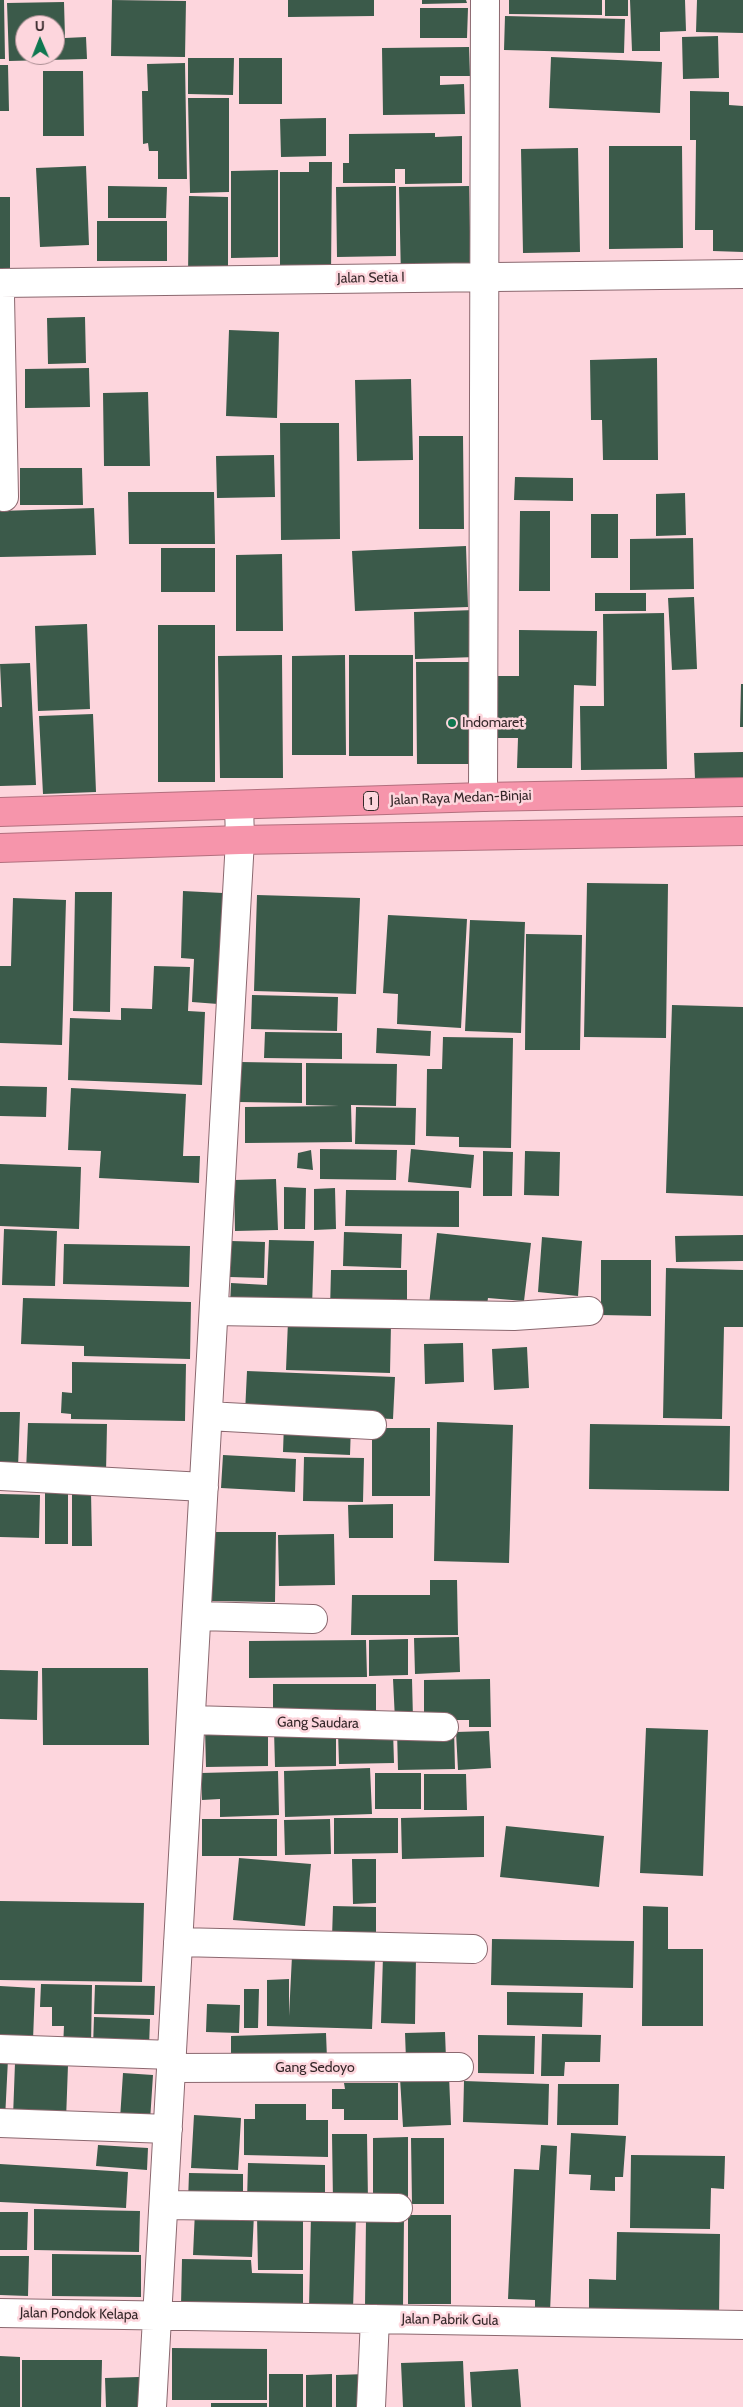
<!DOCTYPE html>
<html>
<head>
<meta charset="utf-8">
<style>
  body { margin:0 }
  #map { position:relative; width:743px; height:2407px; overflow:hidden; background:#fdd6dd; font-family:Cabin,sans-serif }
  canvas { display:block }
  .north { position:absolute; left:15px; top:15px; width:50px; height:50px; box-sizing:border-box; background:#fdd6dd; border:1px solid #ad9095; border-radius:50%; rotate:359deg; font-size:14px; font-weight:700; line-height:20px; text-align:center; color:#36282a }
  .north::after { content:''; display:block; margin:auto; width:18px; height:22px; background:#0f7750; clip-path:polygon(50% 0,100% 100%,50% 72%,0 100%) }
</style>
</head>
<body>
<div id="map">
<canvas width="743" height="2407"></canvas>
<div class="north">U</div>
</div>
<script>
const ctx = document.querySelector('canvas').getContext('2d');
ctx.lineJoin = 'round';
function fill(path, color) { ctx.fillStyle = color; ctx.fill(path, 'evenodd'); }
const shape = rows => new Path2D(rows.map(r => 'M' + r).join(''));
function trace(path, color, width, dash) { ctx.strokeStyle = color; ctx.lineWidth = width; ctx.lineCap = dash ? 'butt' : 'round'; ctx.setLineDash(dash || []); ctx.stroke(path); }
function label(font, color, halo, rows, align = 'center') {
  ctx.font = font + ' Cabin,sans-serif'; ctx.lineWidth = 5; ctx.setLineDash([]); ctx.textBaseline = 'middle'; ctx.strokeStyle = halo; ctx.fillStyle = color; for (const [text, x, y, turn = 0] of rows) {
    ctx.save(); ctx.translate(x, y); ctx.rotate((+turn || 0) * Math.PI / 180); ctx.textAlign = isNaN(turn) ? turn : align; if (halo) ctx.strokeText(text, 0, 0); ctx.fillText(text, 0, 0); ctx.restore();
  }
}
const building = shape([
  [0,0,4,0,5,59,0,59],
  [112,0,186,1,185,57,111,56],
  [288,0,374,0,374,16,288,17],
  [422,0,466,0,467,3,422,4],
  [509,0,602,0,602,15,509,14],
  [605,0,628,0,628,16,605,16],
  [630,0,685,0,686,31,660,32,660,51,632,51],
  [697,0,743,0,743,33,696,32],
  [64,2,65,38,86,37,87,59,9,61,7,3],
  [25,25,55,25,55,55,25,55],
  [420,8,468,8,467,38,420,38],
  [505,16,625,19,624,53,504,50],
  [718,36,719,78,683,79,682,37],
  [469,47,470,76,440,76,440,85,464,84,465,114,383,115,382,48],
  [551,57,662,62,660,113,549,108],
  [188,58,234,58,233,95,188,94],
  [239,58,282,58,282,104,239,104],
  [185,63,187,179,158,179,158,151,149,151,148,143,143,144,142,91,148,91,147,64],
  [0,65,8,65,9,111,0,111],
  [43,71,83,71,84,136,43,136],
  [690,91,729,92,729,105,743,106,743,252,713,251,713,230,695,230,696,140,690,140],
  [188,98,229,98,229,192,190,193],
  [326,118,326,156,281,157,280,119],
  [435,133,435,137,462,136,462,183,405,184,405,169,395,169,395,183,343,183,343,163,349,163,349,134],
  [609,146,682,146,683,248,609,249],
  [578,148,580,252,523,253,521,149],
  [309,162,332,162,331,275,280,270,280,172,309,172],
  [86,166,89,245,40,247,36,168],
  [278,170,278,257,231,258,231,171],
  [108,186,167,187,166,218,108,218],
  [396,186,396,256,337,257,336,187],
  [469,186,471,277,401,278,399,187],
  [189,196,228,197,228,275,188,275],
  [0,197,10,197,10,276,0,276],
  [97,221,167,221,167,261,97,261],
  [85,317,86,363,48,364,47,318],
  [229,330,279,332,277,418,226,416],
  [657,358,658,460,603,460,602,420,591,420,590,360],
  [89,368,90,407,25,408,25,369],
  [411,379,413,460,357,461,355,380],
  [148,392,150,466,104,466,103,393],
  [280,423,339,423,340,539,281,540],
  [419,436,463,436,464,529,419,529],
  [274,455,275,497,217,498,216,456],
  [20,468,82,468,83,505,20,505],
  [515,477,573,478,573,501,514,500],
  [128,492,214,492,215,544,129,544],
  [685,493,686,535,656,536,656,494],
  [94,508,96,555,0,557,0,511],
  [520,511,550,511,550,591,519,591],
  [591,514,618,514,618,558,591,558],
  [693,538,694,589,630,590,630,539],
  [466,546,468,607,355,611,352,551],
  [161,548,215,548,215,592,161,592],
  [282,554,283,631,236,631,236,555],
  [595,593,646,593,646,611,595,611],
  [694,597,697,669,672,670,668,598],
  [475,610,476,657,415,659,414,612],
  [664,613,667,769,581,770,580,706,604,706,603,614],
  [87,624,90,709,38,711,35,626],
  [158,625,215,625,215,782,158,782],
  [519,630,597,631,596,686,574,685,572,768,517,768,518,738,497,738,498,676,519,676],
  [282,655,283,778,220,778,218,656],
  [345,655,346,755,292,755,292,656],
  [349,655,413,655,413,756,349,756],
  [416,662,469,662,469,764,417,764],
  [30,663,36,785,0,786,0,707,2,707,0,664],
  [741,684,743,684,743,727,740,727],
  [93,714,96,792,43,794,39,716],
  [743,752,743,778,695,779,694,753],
  [587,883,668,884,666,1038,584,1037],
  [183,891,223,893,218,1004,192,1002,194,959,181,958],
  [75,892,112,892,110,1012,73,1011],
  [257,895,360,898,356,994,254,991],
  [13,898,66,900,62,1045,0,1043,0,966,11,966],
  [388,915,467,919,461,1028,397,1024,398,994,383,993],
  [470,920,525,922,521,1033,465,1031],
  [526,934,582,935,580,1050,525,1050],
  [154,966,190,967,188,1011,205,1012,202,1085,68,1080,70,1018,121,1020,121,1008,152,1009],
  [252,995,338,997,337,1031,251,1029],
  [672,1005,743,1007,743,1196,666,1193],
  [377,1028,431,1031,430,1056,376,1053],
  [265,1032,342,1033,342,1059,264,1058],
  [443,1037,513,1038,511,1148,459,1147,459,1137,426,1136,427,1069,442,1069],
  [240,1062,302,1063,302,1103,239,1102],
  [306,1063,397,1064,396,1106,351,1105,352,1142,245,1143,245,1107,339,1106,306,1105],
  [0,1086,47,1087,46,1117,0,1116],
  [71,1088,186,1094,183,1156,200,1156,199,1183,99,1178,101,1151,68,1150],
  [356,1107,416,1108,415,1145,355,1144],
  [320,1149,397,1150,396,1180,320,1179],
  [411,1149,474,1155,471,1188,408,1182],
  [311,1150,313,1170,297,1168,298,1153],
  [483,1151,513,1152,512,1196,483,1196],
  [525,1151,560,1152,559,1196,524,1195],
  [0,1164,81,1167,79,1229,0,1226],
  [276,1179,278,1230,235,1231,234,1180],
  [284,1187,306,1188,305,1229,284,1229],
  [335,1188,336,1229,314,1230,314,1189],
  [346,1190,459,1191,459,1227,345,1226],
  [4,1229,57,1231,55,1286,2,1285],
  [344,1232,402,1234,401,1268,343,1266],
  [437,1233,531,1243,524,1301,488,1298,486,1311,429,1305],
  [743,1235,743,1261,676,1262,675,1236],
  [542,1237,582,1241,578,1296,538,1292],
  [269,1240,314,1241,312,1308,230,1306,231,1283,267,1285],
  [231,1241,265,1242,264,1278,230,1277],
  [64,1244,190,1246,189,1287,63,1284],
  [601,1260,651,1260,651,1316,601,1315],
  [666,1268,743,1270,743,1327,724,1327,722,1419,663,1418],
  [331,1270,407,1270,407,1310,330,1310],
  [23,1298,191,1302,190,1359,84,1356,84,1346,21,1344],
  [288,1321,391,1324,390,1373,286,1370],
  [463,1343,464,1382,425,1384,424,1344],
  [527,1347,529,1388,494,1390,492,1349],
  [72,1362,186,1364,185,1421,71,1419,71,1414,61,1413,62,1392,72,1393],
  [247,1371,395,1377,393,1419,245,1413],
  [0,1412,20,1412,18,1468,0,1468],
  [437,1422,513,1425,509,1563,434,1561],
  [28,1423,107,1424,106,1473,26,1472],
  [284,1423,351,1425,350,1455,283,1452],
  [590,1424,730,1426,729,1491,589,1489],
  [372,1428,430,1428,430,1496,372,1496],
  [223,1455,296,1459,295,1492,221,1488],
  [304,1457,364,1458,363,1502,303,1501],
  [45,1491,68,1491,68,1544,45,1544],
  [72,1491,91,1491,92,1546,72,1546],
  [0,1494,40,1495,39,1538,0,1537],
  [393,1504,393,1538,349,1538,348,1505],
  [211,1532,276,1532,275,1602,210,1601],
  [334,1534,335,1585,279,1586,278,1535],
  [430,1580,457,1580,458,1635,351,1635,352,1595,430,1595],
  [459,1637,460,1672,415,1674,414,1638],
  [408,1639,408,1675,369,1676,369,1640],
  [366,1640,367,1677,249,1678,249,1641],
  [42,1668,148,1668,149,1745,43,1745],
  [0,1670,38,1671,37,1720,0,1719],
  [393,1679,412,1679,413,1719,395,1720],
  [490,1679,491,1727,469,1727,469,1720,424,1720,424,1680],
  [273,1684,376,1684,376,1714,273,1714],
  [268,1727,268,1766,206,1767,205,1728],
  [646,1728,708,1730,703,1876,640,1873],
  [336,1729,336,1766,275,1767,274,1730],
  [454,1729,455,1769,398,1770,397,1730],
  [393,1730,394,1763,339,1764,338,1731],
  [489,1731,491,1768,458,1770,456,1732],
  [370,1768,372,1814,285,1817,284,1771],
  [278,1771,279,1815,220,1817,220,1799,202,1800,201,1773],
  [375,1773,421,1773,421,1809,375,1809],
  [424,1774,466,1774,467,1810,424,1810],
  [484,1816,484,1857,402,1859,401,1818],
  [334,1818,398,1818,398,1853,334,1854],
  [202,1819,277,1819,277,1856,202,1856],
  [330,1819,331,1854,285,1855,284,1820],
  [506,1826,604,1836,599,1887,500,1877],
  [239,1858,311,1864,305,1926,233,1920],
  [352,1859,376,1859,376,1903,353,1904],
  [0,1901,144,1903,142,1982,0,1980],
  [333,1906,376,1907,376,1939,332,1938],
  [643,1906,668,1907,668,1949,703,1949,703,2026,642,2026],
  [492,1939,634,1941,633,1988,491,1985],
  [292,1956,375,1960,372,2029,267,2026,267,1980,289,1979,289,2016],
  [383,1956,416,1957,415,2024,381,2023],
  [41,1984,92,1985,91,2047,63,2047,64,2026,52,2026,52,2007,40,2007],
  [95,1985,155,1986,154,2015,94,2014],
  [0,1986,35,1988,33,2040,0,2039],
  [244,1989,259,1989,258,2028,244,2028],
  [507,1992,583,1993,582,2027,507,2025],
  [207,2004,240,2005,239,2033,206,2032],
  [94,2017,150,2019,149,2048,93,2047],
  [445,2032,446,2059,406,2060,405,2033],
  [326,2033,327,2059,231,2061,231,2036],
  [542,2034,601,2035,600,2062,565,2062,564,2076,541,2076],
  [478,2035,535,2036,534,2074,478,2073],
  [0,2058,8,2059,5,2119,0,2119],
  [15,2063,68,2065,66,2120,13,2117],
  [123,2073,153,2075,150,2121,120,2119],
  [449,2075,451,2125,403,2127,400,2078],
  [464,2081,549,2084,548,2125,463,2122],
  [344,2083,398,2083,398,2120,344,2120,344,2109,332,2109,332,2089,345,2089],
  [558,2084,619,2084,618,2125,557,2125],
  [255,2104,306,2104,306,2120,328,2120,328,2157,244,2155,244,2119,255,2119],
  [194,2115,241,2118,238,2170,191,2168],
  [571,2133,626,2136,623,2177,615,2177,615,2191,590,2190,591,2175,569,2174],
  [332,2134,367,2134,368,2202,333,2202],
  [408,2137,408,2203,373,2203,373,2138],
  [411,2138,444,2138,444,2204,412,2204],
  [98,2145,148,2148,147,2170,96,2166],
  [541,2145,557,2146,550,2312,535,2312,535,2300,508,2299,514,2169,539,2170],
  [631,2155,725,2156,724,2189,711,2188,710,2229,630,2228],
  [248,2163,325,2165,325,2203,247,2202],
  [0,2164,128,2172,126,2208,0,2202],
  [189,2173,243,2174,243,2203,188,2202],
  [34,2209,140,2211,139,2252,34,2250],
  [195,2211,254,2214,252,2257,193,2255],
  [0,2212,28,2212,27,2250,0,2250],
  [303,2214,303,2270,258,2270,257,2215],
  [311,2215,356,2216,353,2309,309,2308],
  [408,2215,451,2215,451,2304,408,2304],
  [366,2218,404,2218,403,2307,365,2306],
  [617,2232,720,2234,719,2317,589,2315,589,2279,616,2280],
  [52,2254,141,2255,141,2297,52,2296],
  [0,2256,29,2256,28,2296,0,2295],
  [182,2259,251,2260,252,2273,303,2274,303,2308,181,2306],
  [172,2348,267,2349,267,2400,172,2400],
  [0,2356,20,2357,20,2407,0,2407],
  [22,2360,102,2360,101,2407,22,2407],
  [463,2361,465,2407,403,2407,401,2363],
  [518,2369,521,2407,472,2407,470,2372],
  [269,2374,303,2374,303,2407,269,2407],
  [332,2374,332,2407,306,2407,306,2375],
  [367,2374,367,2407,336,2407,336,2375],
  [139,2377,140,2407,106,2407,105,2378],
  [211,2403,267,2403,267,2407,211,2407]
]);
const minor = shape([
  [0,283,743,274],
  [0,296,4,497],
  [483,797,485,0],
  [214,1311,514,1316,589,1311],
  [208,1416,372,1425],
  [0,1476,204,1487],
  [197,1616,313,1619],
  [191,1720,444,1727],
  [178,1942,473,1949],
  [0,2049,172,2055],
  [172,2068,459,2067],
  [0,2123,168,2129],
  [164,2205,398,2208],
  [0,2313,743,2325],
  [152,2407,240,840,239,805],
  [371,2407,375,2319]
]);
const highway = shape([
  [0,812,483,797,743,792],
  [0,848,240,840,743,831]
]);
const markers = [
  [452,723,5,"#0f7750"]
];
const shields = [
  [371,801,15]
];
const shieldNames = [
  ["1",371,801]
];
const streetNames = [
  ["Jalan Setia I",371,278,-1],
  ["Jalan Raya Medan-Binjai",461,798,-2],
  ["Gang Saudara",318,1723,1],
  ["Gang Sedoyo",315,2068],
  ["Jalan Pondok Kelapa",79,2314,1],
  ["Jalan Pabrik Gula",450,2320,1]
];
const poiNames = [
  ["Indomaret",462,723]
];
fill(building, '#3b5a4a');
trace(minor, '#8b686f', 30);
trace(highway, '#b36f7e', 30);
trace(minor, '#fff', 28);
trace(highway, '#f695ab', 28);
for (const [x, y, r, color] of markers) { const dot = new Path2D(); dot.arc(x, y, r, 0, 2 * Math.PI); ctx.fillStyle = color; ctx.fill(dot); trace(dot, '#fdd6dd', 2); }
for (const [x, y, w] of shields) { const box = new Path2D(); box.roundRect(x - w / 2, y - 9.5, w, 19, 4); ctx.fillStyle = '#fdd6dd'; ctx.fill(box); trace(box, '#36282a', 1); }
label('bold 12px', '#36282a', null, shieldNames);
label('14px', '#36282a', '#fdd6dd', streetNames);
label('14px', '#36282a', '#fdd6dd', poiNames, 'left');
</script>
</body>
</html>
